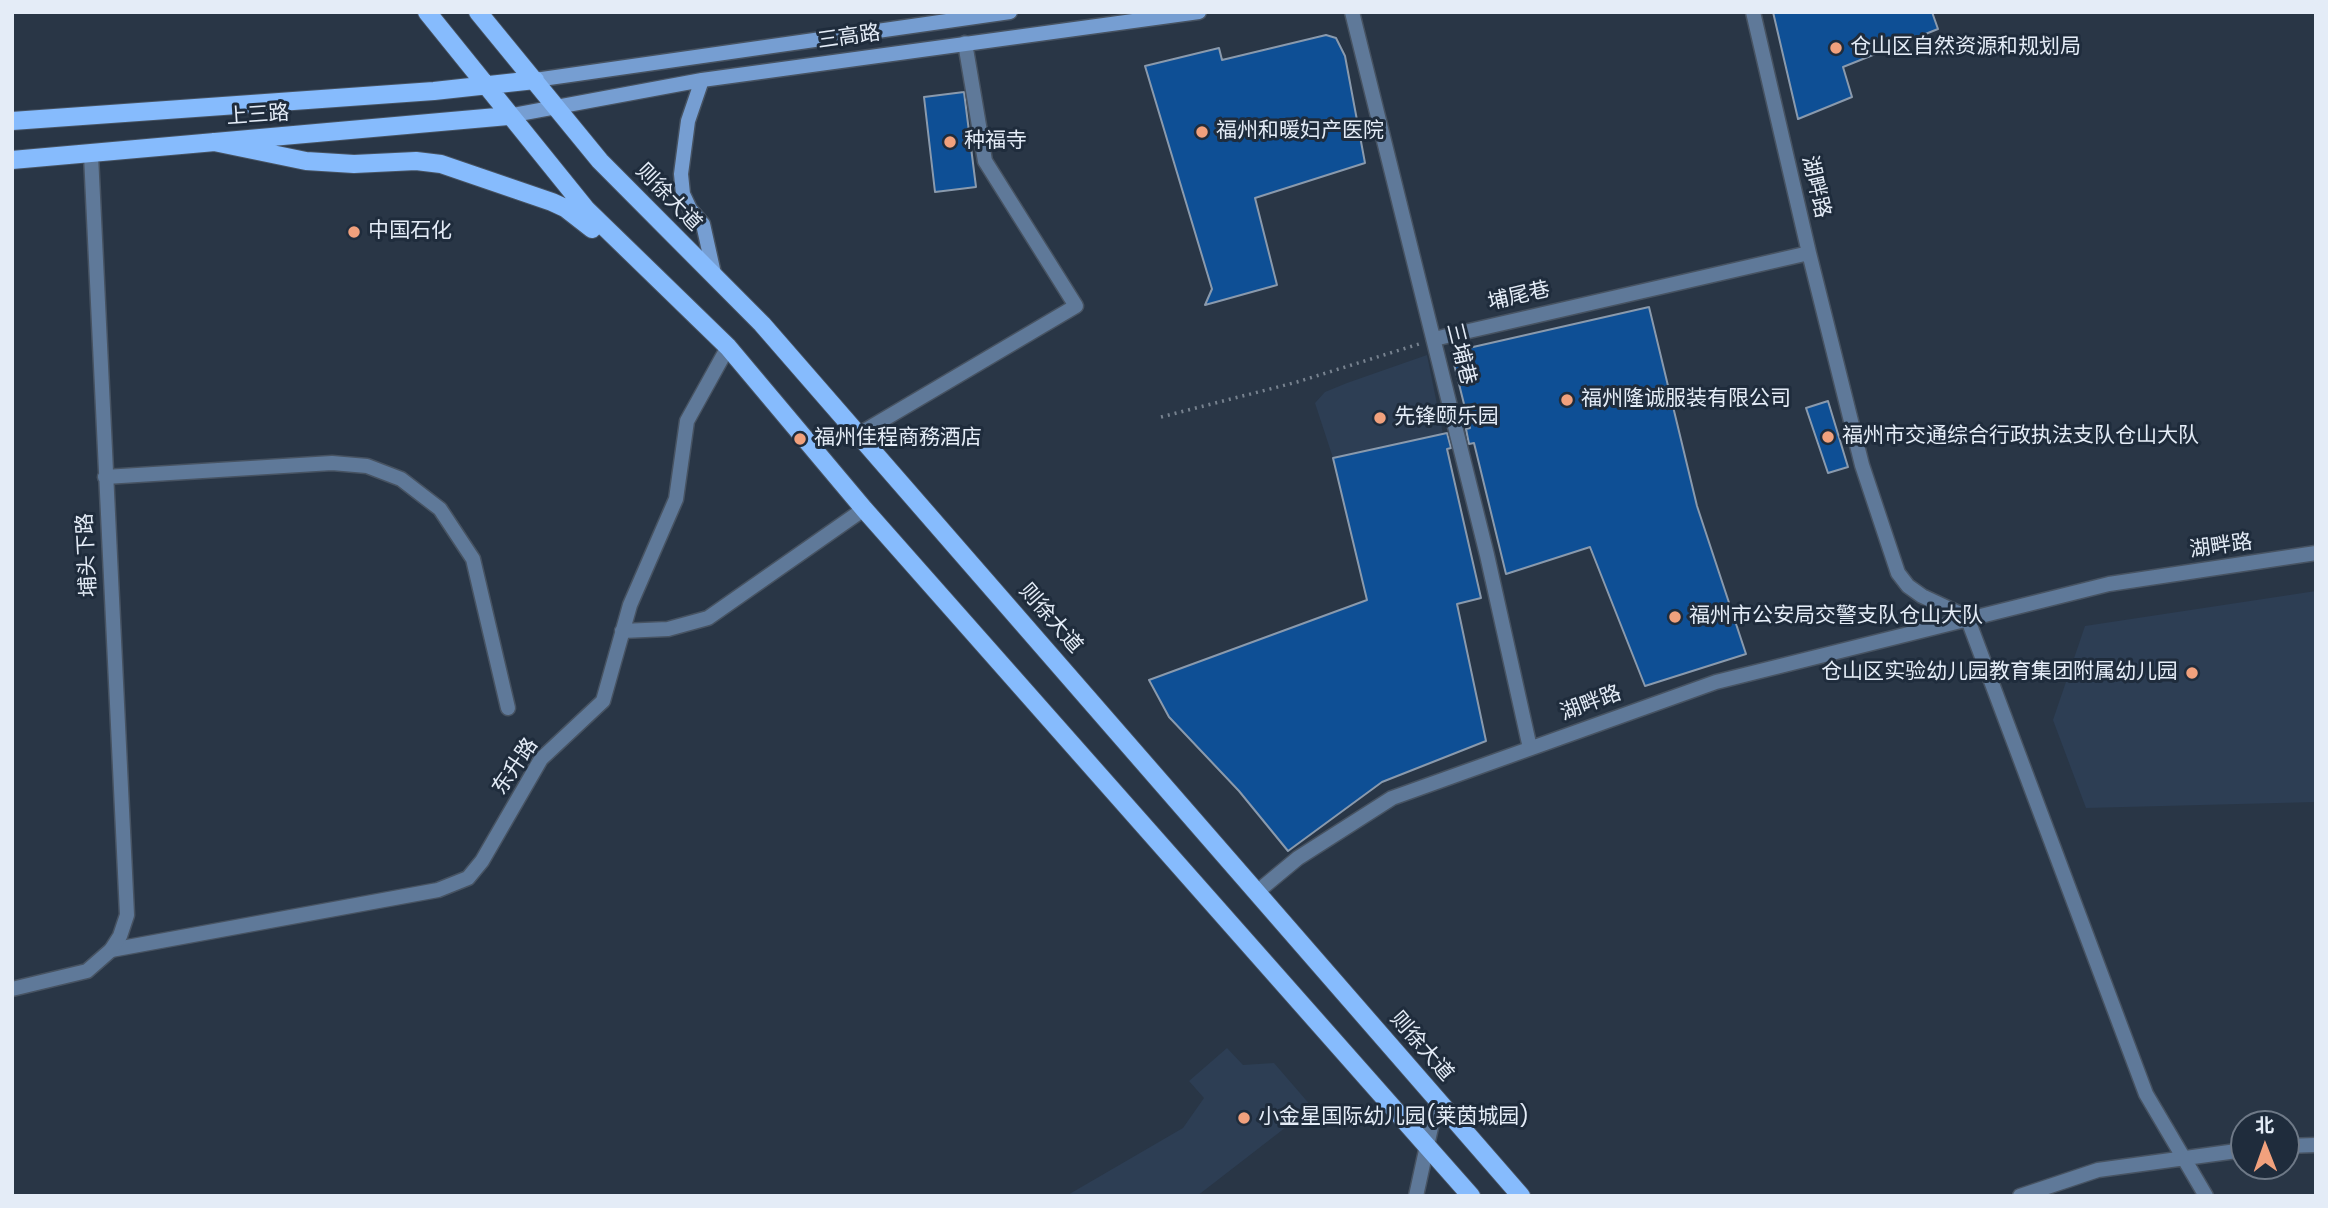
<!DOCTYPE html>
<html>
<head>
<meta charset="utf-8">
<style>
  body { margin:0 }
  #map { position:relative; width:2328px; height:1208px; overflow:hidden; background:#293646; font-family:Poppins,"Noto Sans SC",sans-serif }
  canvas { display:block }
  .frame { position:absolute; inset:0; border:14px solid #e4ecf7; pointer-events:none }
  .north { position:absolute; left:2230px; top:1110px; width:70px; height:70px; box-sizing:border-box; background:#1f2c3c; border:2px solid #6e7987; border-radius:50%; rotate:359deg; font-size:19px; font-weight:700; line-height:28px; text-align:center; color:#e4ecf7 }
  .north::after { content:''; display:block; margin:auto; width:24px; height:32px; background:#f1a17d; clip-path:polygon(50% 0,100% 100%,50% 72%,0 100%) }
</style>
</head>
<body>
<div id="map">
<canvas width="2328" height="1208"></canvas>
<div class="frame"></div>
<div class="north">北</div>
</div>
<script>
const ctx = document.querySelector('canvas').getContext('2d');
ctx.lineJoin = 'round';
function fill(path, color) { ctx.fillStyle = color; ctx.fill(path, 'evenodd'); }
const shape = rows => new Path2D(rows.map(r => 'M' + r).join(''));
function trace(path, color, width, dash) { ctx.strokeStyle = color; ctx.lineWidth = width; ctx.lineCap = dash ? 'butt' : 'round'; ctx.setLineDash(dash || []); ctx.stroke(path); }
function label(font, color, halo, rows, align = 'center') {
  ctx.font = font + ' Poppins,"Noto Sans SC",sans-serif'; ctx.lineWidth = 6; ctx.setLineDash([]); ctx.textBaseline = 'middle'; ctx.strokeStyle = halo; ctx.fillStyle = color; for (const [text, x, y, turn = 0] of rows) {
    ctx.save(); ctx.translate(x, y); ctx.rotate((+turn || 0) * Math.PI / 180); ctx.textAlign = isNaN(turn) ? turn : align; if (halo) ctx.strokeText(text, 0, 0); ctx.fillText(text, 0, 0); ctx.restore();
  }
}
const built = shape([
  [1427,355,1443,434,1333,458,1315,403,1325,392,1347,383],
  [2316,591,2316,802,2086,808,2053,720,2085,626],
  [1227,1048,1243,1065,1274,1063,1312,1107,1197,1196,1066,1196,1183,1128,1204,1098,1189,1081]
]);
const building = shape([
  [1773,12,1932,12,1938,29,1843,67,1852,97,1798,119,1773,12],
  [1326,35,1336,38,1345,56,1365,163,1255,198,1277,285,1205,305,1212,289,1145,66,1219,48,1222,60,1326,35],
  [964,92,976,187,935,192,924,97,964,92],
  [1649,307,1697,506,1746,654,1645,686,1590,547,1506,574,1474,443,1469,444,1466,429,1470,428,1451,352,1649,307],
  [1828,401,1848,467,1828,473,1806,408,1828,401],
  [1447,433,1451,448,1447,449,1481,598,1457,604,1486,741,1382,782,1288,851,1239,791,1169,717,1149,680,1367,600,1333,458,1447,433]
]);
const path = shape([
  [1161,417,1297,382,1419,344]
]);
const minor = shape([
  [622,631,668,629,708,618,864,509],
  [111,950,438,890,468,878,482,861,541,759,603,701,630,605,676,499,687,421,728,347]
]);
const tertiary = shape([
  [1352,12,1487,555,1530,748],
  [1753,12,1809,253,1862,465,1898,573,1908,586,1922,596,1967,617,2146,1094,2206,1196],
  [1434,339,1809,253],
  [859,434,1076,306,985,161,965,43],
  [105,477,332,463,367,466,401,479,440,509,473,559,508,708],
  [1257,892,1298,858,1392,798,1716,682,2109,584,2316,553],
  [12,989,87,971,111,950,120,936,127,915,91,155],
  [2286,1146,2316,1145],
  [1416,1196,1437,1100],
  [2020,1196,2098,1170,2244,1150]
]);
const secondary = shape([
  [535,80,1010,12],
  [702,80,688,121,681,174,683,194,690,209,703,224,715,278],
  [508,116,702,80,1199,12]
]);
const primary = shape([
  [427,12,586,209,728,347,864,509,1471,1196],
  [478,12,600,161,762,324,1521,1196],
  [12,121,434,91,535,80],
  [214,142,306,161,354,164,416,161,441,164,552,202,565,208,592,229],
  [12,160,508,116]
]);
const markers = [
  [1836,48,7,"#f1a17d"],
  [1202,132,7,"#f1a17d"],
  [950,142,7,"#f1a17d"],
  [354,232,7,"#f1a17d"],
  [1567,400,7,"#f1a17d"],
  [1380,418,7,"#f1a17d"],
  [1828,437,7,"#f1a17d"],
  [800,439,7,"#f1a17d"],
  [1675,617,7,"#f1a17d"],
  [2192,673,7,"#f1a17d"],
  [1244,1118,7,"#f1a17d"]
];
const streetNames = [
  ["三高路",849,38,-8],
  ["上三路",258,116,-4],
  ["湖畔路",1815,187,77],
  ["则徐大道",668,198,46],
  ["埔尾巷",1519,297,-13],
  ["三埔巷",1460,354,76],
  ["湖畔路",2221,547,-8],
  ["埔头下路",88,555,-93],
  ["则徐大道",1050,619,49],
  ["湖畔路",1591,704,-20],
  ["东升路",516,767,-56],
  ["则徐大道",1421,1047,49]
];
const poiNames = [
  ["仓山区自然资源和规划局",1850,48],
  ["福州和暖妇产医院",1216,132],
  ["种福寺",964,142],
  ["中国石化",368,232],
  ["福州隆诚服装有限公司",1581,400],
  ["先锋颐乐园",1394,418],
  ["福州市交通综合行政执法支队仓山大队",1842,437],
  ["福州佳程商務酒店",814,439],
  ["福州市公安局交警支队仓山大队",1689,617],
  ["仓山区实验幼儿园教育集团附属幼儿园",2178,673,"right"],
  ["小金星国际幼儿园(莱茵城园)",1258,1118]
];
fill(built, '#2d3e54');
fill(building, '#0e4f95');
trace(building, '#8a9aad', 2);
trace(minor, '#475362', 17);
trace(tertiary, '#475362', 17);
trace(secondary, '#475362', 17);
trace(primary, '#475362', 20);
trace(path, '#77828f', 3.5, [2, 5]);
trace(minor, '#5f7999', 14);
trace(tertiary, '#5f7999', 14);
trace(secondary, '#769ed2', 14);
trace(primary, '#86bbfd', 18);
for (const [x, y, r, color] of markers) { const dot = new Path2D(); dot.arc(x, y, r, 0, 2 * Math.PI); ctx.fillStyle = color; ctx.fill(dot); trace(dot, '#1f2c3c', 2.5); }
label('21px', '#e4ecf7', '#1f2c3c', streetNames);
label('21px', '#e4ecf7', '#1f2c3c', poiNames, 'left');
</script>
</body>
</html>
